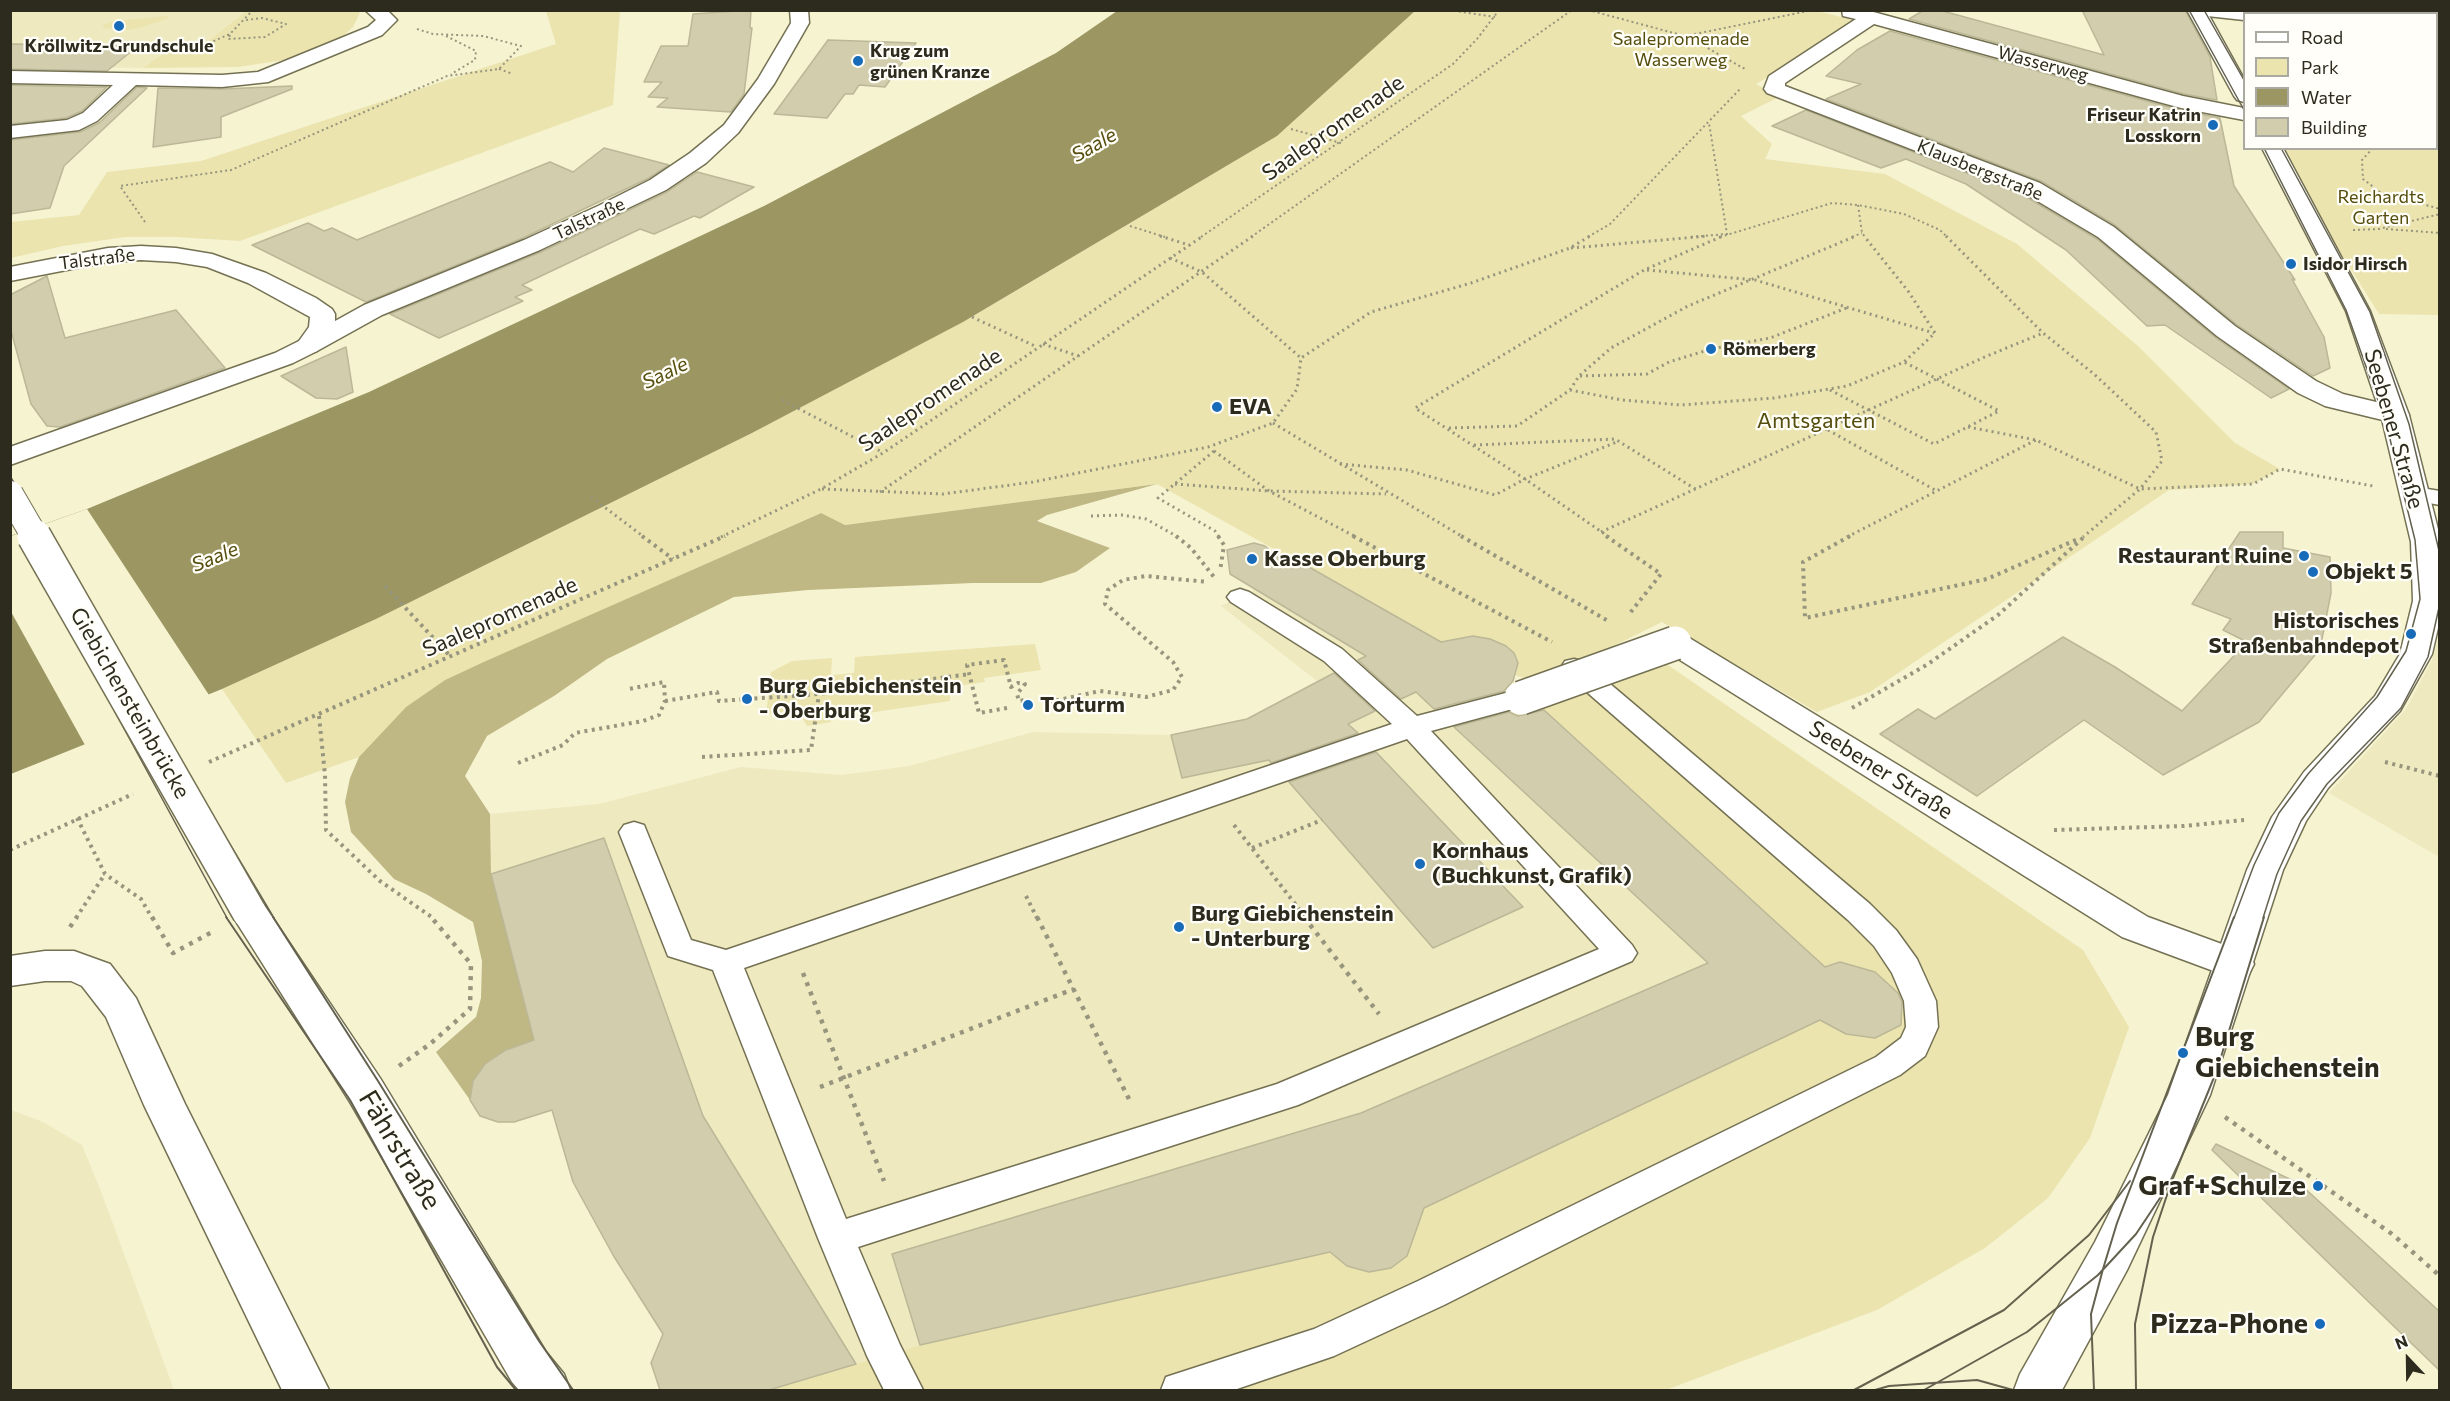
<!DOCTYPE html>
<html>
<head>
<meta charset="utf-8">
<style>
  body { margin:0 }
  #map { position:relative; width:2450px; height:1401px; overflow:hidden; background:#f6f3d1; font-family:Commissioner,sans-serif }
  canvas { display:block }
  .frame { position:absolute; inset:0; border:12px solid #2c2b1e; pointer-events:none }
  .legend { position:absolute; left:2243px; top:12px; width:195px; height:138px; box-sizing:border-box; background:#fffef8; border:2px solid #abaaa1; margin:0; padding:8px 10px; list-style:none; font-size:18px; color:#2c2b1e }
  .legend li { display:flex; align-items:center; gap:12px; height:30px }
  .legend b { width:30px; border:2px solid #abaaa1 }
  .north { position:absolute; left:2378px; top:1329px; width:60px; height:60px; -webkit-text-stroke:4px #fffef8; paint-order:stroke; rotate:338deg; font-size:16px; font-weight:700; line-height:24px; text-align:center; color:#2c2b1e }
  .north::after { content:''; display:block; margin:auto; width:21px; height:27px; background:#2c2b1e; clip-path:polygon(50% 0,100% 100%,50% 72%,0 100%) }
</style>
</head>
<body>
<div id="map">
<canvas width="2450" height="1401"></canvas>
<div class="frame"></div>
<ul class="legend">
<li><b style="height:8px;background:#fff"></b>Road</li>
<li><b style="height:16px;background:#ebe4af"></b>Park</li>
<li><b style="height:16px;background:#9c9663"></b>Water</li>
<li><b style="height:16px;background:#d2cead"></b>Building</li>
</ul>
<div class="north">N</div>
</div>
<script>
const ctx = document.querySelector('canvas').getContext('2d');
ctx.lineJoin = 'round';
function fill(path, color) { ctx.fillStyle = color; ctx.fill(path, 'evenodd'); }
const shape = rows => new Path2D(rows.map(r => 'M' + r).join(''));
function trace(path, color, width, dash) { ctx.strokeStyle = color; ctx.lineWidth = width; ctx.lineCap = dash ? 'butt' : 'round'; ctx.setLineDash(dash || []); ctx.stroke(path); }
function label(font, color, halo, rows, align = 'center') {
  ctx.font = font + ' Commissioner,sans-serif'; ctx.lineWidth = 4.5; ctx.setLineDash([]); ctx.textBaseline = 'middle'; ctx.strokeStyle = halo; ctx.fillStyle = color; for (const [text, x, y, turn = 0] of rows) {
    ctx.save(); ctx.translate(x, y); ctx.rotate((+turn || 0) * Math.PI / 180); ctx.textAlign = isNaN(turn) ? turn : align; if (halo) ctx.strokeText(text, 0, 0); ctx.fillText(text, 0, 0); ctx.restore();
  }
}
const built = shape([
  [11,11,246,11,208,41,177,44,143,68,11,66],
  [1286,554,1448,646,1456,639,1473,636,1490,639,1506,646,1514,653,1518,663,1515,675,1503,681,1535,712,1544,710,1807,950,1801,989,1840,962,1875,972,1903,997,1901,1025,1875,1038,1846,1034,1820,1020,1407,1256,1391,1268,1369,1272,1347,1266,1329,1252,920,1345,769,1390,660,1390,651,1363,663,1334,551,1106,514,1122,498,1122,480,1116,470,1100,473,1081,485,1064,506,1050,534,1043,491,874,490,814,599,804,741,767,842,775,909,766,1033,732,1171,735,1247,719,1317,681,1221,606,1255,589,1241,581],
  [2439,636,2440,857,2439,857,2329,793,2406,709,2432,660],
  [11,1110,43,1122,82,1145,102,1194,174,1390,11,1390]
]);
const green = shape([
  [357,10,360,13,353,27,341,38,323,48,284,60,238,67,143,68,177,44,208,41,246,11],
  [1813,10,1861,22,1756,84,1779,97,1741,116,1772,144,1765,159,1885,174,2017,244,2138,346,2235,443,2280,469,2253,484,2169,490,1870,692,1817,712,1662,622,1538,683,1515,675,1518,663,1514,653,1506,646,1490,639,1473,636,1456,639,1448,646,1157,484,845,525,820,513,445,680,406,707,359,757,286,783,222,689,376,619,752,433,972,317,1277,136,1415,11],
  [546,11,620,11,613,105,240,241,176,237,125,237,63,246,11,258,11,222,79,215,107,172,201,161,556,44],
  [166,16,169,18,143,27,128,30,103,28,103,25,115,21],
  [2436,81,2439,81,2439,315,2379,314,2300,188,2280,149,2436,148],
  [1035,644,1041,670,984,678,985,682,950,687,950,701,868,713,866,705,860,704,851,709,851,716,831,718,831,722,807,726,800,715,791,713,766,714,771,672,792,661,832,658,831,675,854,673,855,657],
  [1649,652,2083,950,2129,1027,2090,1138,2048,1198,1985,1248,1877,1310,1666,1390,769,1390,920,1345,1330,1252,1347,1266,1369,1272,1391,1268,1407,1256,1408,1215,1820,1020,1846,1034,1875,1038,1901,1025,1903,997,1875,972,1840,962,1812,971,1807,950,1544,710,1535,713,1521,698]
]);
const forest = shape([
  [1157,484,1047,515,1037,521,1110,548,1076,572,1041,583,973,583,808,590,734,597,607,659,554,696,487,736,465,776,490,814,491,874,535,1044,506,1050,485,1064,473,1081,470,1100,436,1052,476,1017,481,998,482,961,473,922,426,894,394,879,351,832,345,802,350,778,359,757,406,707,445,680,486,661,821,513,845,525]
]);
const water = shape([
  [1117,11,1415,11,1277,136,963,322,752,433,376,619,222,689,11,774,10,536,87,509,369,392,764,206,1056,53]
]);
const pier = shape([
  [87,509,209,695,85,745,10,610,11,536]
]);
const building = shape([
  [751,10,750,28,752,28,744,94,731,112,657,107,668,98,648,97,662,82,644,82,661,46,688,46,693,14,751,10],
  [1924,10,1939,10,2104,55,2082,10,2185,10,2210,57,2217,100,2184,94,1909,19,1924,10],
  [1890,31,2180,110,2220,118,2234,186,2295,280,2292,279,2324,337,2330,368,2313,376,2236,324,2115,225,2041,181,1826,99,1861,84,1826,76,1857,50,1890,31],
  [828,40,916,43,885,87,859,85,853,94,845,94,827,118,774,114,828,40],
  [10,44,138,46,107,71,10,69,10,44],
  [10,85,85,87,107,87,82,111,66,118,10,124,10,85],
  [292,86,292,89,221,117,221,137,153,147,158,88,222,89,292,86],
  [137,87,147,88,64,166,50,208,10,214,10,140,80,132,99,123,137,87],
  [1806,110,2023,195,2097,239,2216,338,2289,389,2271,398,2165,325,2147,326,2066,250,1966,184,1906,159,1881,168,1772,126,1806,110],
  [604,148,669,165,649,178,523,238,366,302,252,245,308,223,324,231,332,228,357,240,550,162,573,172,604,148],
  [697,172,754,187,700,218,694,216,654,234,640,229,522,285,532,290,515,297,523,301,439,338,390,314,541,252,667,192,697,172],
  [47,276,65,338,176,310,225,368,60,427,47,426,31,404,10,327,10,295,47,276],
  [346,347,353,392,337,399,316,398,281,376,346,347],
  [2240,532,2283,532,2283,548,2330,557,2331,593,2320,649,2259,722,2163,775,2084,720,1977,796,1880,734,1918,709,1935,719,2063,637,2115,667,2182,711,2247,642,2223,630,2231,619,2192,604,2240,532],
  [1254,543,1265,546,1279,558,1286,554,1441,642,1473,636,1490,639,1506,646,1514,653,1518,663,1513,681,1504,691,1434,709,1416,692,1401,699,1358,660,1366,656,1230,574,1227,550,1254,543],
  [1334,673,1375,711,1348,724,1358,733,1271,763,1269,760,1182,778,1171,735,1247,719,1334,673],
  [1544,710,1825,967,1840,962,1875,972,1898,993,1902,1002,1901,1025,1875,1038,1846,1034,1820,1020,1424,1208,1407,1256,1391,1268,1369,1272,1347,1266,1330,1252,920,1345,892,1254,1361,1113,1708,963,1454,727,1509,712,1518,716,1544,710],
  [1376,752,1523,907,1433,948,1289,782,1376,752],
  [604,838,703,1116,856,1364,769,1390,660,1390,651,1363,663,1334,613,1255,573,1182,552,1110,514,1122,498,1122,480,1116,470,1100,473,1081,485,1064,506,1050,534,1040,491,874,604,838],
  [2216,1144,2300,1184,2439,1311,2439,1370,2212,1150,2216,1144]
]);
const pathFar3 = shape([
  [1449,10,1495,17],
  [1588,10,1685,36,1813,10],
  [417,29,433,34],
  [230,35,228,39,265,37,286,24,262,18,246,20],
  [446,36,476,51,475,60,451,74],
  [1686,36,1745,69],
  [195,49,230,34,253,10],
  [499,69,513,74],
  [2436,96,2440,96],
  [1291,129,1341,143],
  [2436,129,2440,129],
  [2436,143,2440,144],
  [2373,148,2362,160,2363,179,2380,192,2440,209],
  [1858,205,1862,233,1865,237],
  [145,222,120,186,231,170,447,76,499,69,521,46,483,36,432,34],
  [1130,226,1165,237],
  [2386,229,2440,233],
  [2353,230,2379,229,2440,214],
  [1201,237,1453,64,1477,39,1499,10],
  [1251,237,1572,10],
  [1588,237,1610,224,1741,88],
  [1691,237,1727,234,1709,123],
  [1720,237,1832,203,1858,205,1904,214,1940,230,1947,237],
  [1852,237,1862,233]
]);
const pathFar2 = shape([
  [1160,236,1189,245],
  [1946,236,2043,333,2094,374,2156,432,2162,461,2140,489,2083,537],
  [1571,248,1708,236],
  [1170,258,1202,272,1301,358],
  [1647,270,1755,280,1934,333],
  [972,317,1037,347],
  [1043,344,1078,356],
  [1580,376,1647,374,1669,362,1711,349,1770,338,1849,307],
  [1570,390,1579,376,1611,348,1688,306,1856,236],
  [1830,390,1934,444,1999,411,1904,362],
  [782,400,882,452],
  [1273,423,1463,537],
  [1968,427,2036,440,2140,489,2253,484,2280,469,2373,486],
  [1449,428,1517,426,1570,390,1622,400,1681,405,1774,398,1847,386,1904,362,1935,333,1908,291,1864,236],
  [1828,430,1935,490],
  [1474,445,1615,439,1697,490],
  [1214,451,1158,498,1215,531,1219,537],
  [1214,451,1269,491,1356,537],
  [1340,464,1407,470,1495,495,1525,479,1619,441],
  [1175,484,1269,491,1386,494],
  [822,489,943,494,1033,482,1208,447,1273,423,1297,389,1301,358,1371,312,1471,283,1570,248,1590,236],
  [880,492,1253,236],
  [591,497,644,537],
  [1091,516,1122,515,1146,519,1178,537],
  [1601,532,1987,356,2043,333],
  [721,537,821,489,883,453,1203,236],
  [1609,537,1525,479,1415,408,1644,270,1723,236],
  [1847,537,2036,440]
]);
const pathFar1 = shape([
  [642,536,673,559],
  [1176,536,1191,548,1214,577],
  [1218,536,1224,545,1220,571],
  [1353,536,1552,642],
  [1461,536,1610,622],
  [1606,536,1661,574,1630,613],
  [1850,536,1803,562,1805,618,1987,579,2078,539],
  [385,586,450,656],
  [665,701,717,692,719,701,819,694,970,674],
  [1049,702,1100,691,1146,697,1173,690,1182,677,1173,662,1105,604,1108,590,1123,580,1146,576,1208,582],
  [1007,708,979,713,967,665,1004,660,1011,687,1018,683,1025,684,1017,694,1019,701,1025,700],
  [1852,708,1928,664,1998,615,2085,536],
  [319,716,325,775,326,830,380,881,433,918],
  [702,757,811,750,819,694],
  [209,762,725,536],
  [2385,762,2440,776],
  [518,763,563,745,575,733,643,721,659,715,665,701,664,682,629,689],
  [77,818,105,874,141,899,152,918],
  [1234,825,1306,918],
  [2054,830,2184,826,2244,820],
  [1252,848,1322,820],
  [10,850,133,794],
  [1026,896,1037,918],
  [76,918,105,874]
]);
const path = shape([
  [152,917,173,953,214,931],
  [1037,917,1131,1103],
  [1304,917,1379,1014],
  [70,927,77,917],
  [803,973,884,1181],
  [399,1066,430,1044,470,1009,471,964,431,917],
  [820,1087,1074,989],
  [2225,1117,2392,1234,2440,1276]
]);
const lane = shape([
  [2415,487,2440,491,2440,505,2407,499,2403,494,2407,489,2415,487],
  [1240,589,1249,592,1342,649,1417,716,1521,689,1531,692,1534,698,1531,704,1431,731,1632,945,1637,953,1632,961,1298,1105,858,1247,900,1345,923,1390,884,1390,867,1356,818,1238,713,970,668,956,619,832,624,825,634,822,644,825,691,940,726,950,1392,724,1324,661,1231,602,1227,597,1231,592,1240,589],
  [1407,739,1599,949,1277,1084,846,1219,744,968,1407,739],
  [1574,659,1583,661,1870,904,1896,930,1917,959,1936,1001,1938,1027,1925,1056,1900,1075,1444,1305,1334,1356,1234,1390,1161,1390,1166,1377,1314,1329,1418,1281,1876,1057,1901,1038,1906,1027,1904,1001,1892,973,1874,946,1848,920,1565,673,1561,667,1565,661,1574,659]
]);
const street = shape([
  [365,10,387,10,397,20,382,35,268,82,222,87,136,85,97,121,79,130,10,138,10,126,67,120,83,113,113,85,10,83,10,71,222,75,258,72,368,27,376,20,365,10],
  [790,10,808,10,809,23,774,84,738,133,706,163,666,190,540,250,382,315,317,351,308,354,299,351,295,346,299,341,364,305,524,240,598,206,650,180,690,153,724,125,758,79,791,23,790,10],
  [1842,10,1866,10,2183,96,2244,108,2244,120,2181,108,1874,24,1785,83,1785,86,2040,183,2114,227,2235,326,2316,381,2343,394,2405,409,2409,415,2405,421,2395,423,2325,406,2298,393,2217,336,2098,237,2024,193,1767,93,1764,89,1769,76,1856,19,1843,16,1842,10],
  [2198,10,2251,10,2253,14,2244,14,2244,20,2207,16,2200,14,2198,10],
  [2436,27,2440,27,2440,39,2436,39,2436,27],
  [1675,633,1686,636,2148,917,2249,954,2254,964,2249,974,2235,979,2122,937,1664,650,1659,643,1664,636,1675,633],
  [45,951,74,951,110,964,136,998,185,1104,329,1390,282,1390,144,1105,106,1017,82,986,71,981,45,981,10,986,10,956,45,951]
]);
const secondary = shape([
  [2187,10,2206,10,2244,79,2244,102,2237,100,2234,96,2187,10],
  [2262,148,2283,148,2370,311,2409,415,2440,537,2440,619,2432,654,2400,711,2328,788,2306,821,2283,870,2210,1095,2127,1270,2062,1390,2014,1390,2020,1374,2095,1242,2168,1095,2247,870,2272,817,2304,772,2375,696,2400,654,2413,601,2411,542,2381,415,2346,311,2262,148],
  [141,246,176,248,212,254,266,273,316,298,332,309,335,314,335,327,317,351,293,363,10,465,10,447,275,353,299,341,309,327,310,317,248,283,207,267,176,262,141,260,108,262,10,281,10,267,108,248,141,246],
  [249,898,262,902,380,1078,546,1352,564,1374,570,1390,519,1390,512,1382,350,1102,230,912,236,902,249,898]
]);
const tramFar1 = shape([
  [2189,10,2244,110],
  [2204,10,2244,80],
  [2281,148,2370,312,2409,424,2440,555],
  [10,476,274,918],
  [10,519,227,918],
  [2234,918,2254,865,2279,813,2308,774,2377,697,2406,651,2420,599,2415,540,2386,423,2346,310,2264,148],
  [2263,918,2277,874,2301,821,2327,784,2401,708,2428,657,2440,603]
]);
const tram = shape([
  [226,917,350,1100,497,1367,516,1390],
  [273,917,378,1081,539,1341,573,1390],
  [1854,1390,2004,1310,2089,1235,2130,1181],
  [1875,1390,1889,1386,1977,1380,2013,1390],
  [1924,1390,2027,1332,2098,1275,2136,1234,2162,1195],
  [2094,1390,2091,1314,2103,1269,2117,1223,2234,917],
  [2136,1390,2135,1324,2153,1237,2171,1183,2217,1070,2264,917]
]);
const streetBridge = shape([
  [1521,698,1675,643]
]);
const secondaryBridgeFar1 = shape([
  [10,494,35,537]
]);
const secondaryBridge = shape([
  [34,536,249,912]
]);
const markers = [
  [119,26,6,"#176bb9"],
  [858,61,6,"#176bb9"],
  [2213,125,6,"#176bb9"],
  [2291,264,6,"#176bb9"],
  [1711,349,6,"#176bb9"],
  [1217,407,6,"#176bb9"],
  [2304,556,6,"#176bb9"],
  [1252,559,6,"#176bb9"],
  [2313,572,6,"#176bb9"],
  [2411,634,6,"#176bb9"],
  [747,699,6,"#176bb9"],
  [1028,705,6,"#176bb9"],
  [1420,864,6,"#176bb9"],
  [1179,927,6,"#176bb9"],
  [2183,1053,6,"#176bb9"],
  [2318,1186,6,"#176bb9"],
  [2320,1324,6,"#176bb9"]
];
const farParknames = [
  ["Saalepromenade",1681,39],
  ["Wasserweg",1681,60],
  ["Reichardts",2381,197],
  ["Garten",2381,218]
];
const farPoinames = [
  ["Kröllwitz-Grundschule",119,46,"center"],
  ["Krug zum",870,51],
  ["grünen Kranze",870,72],
  ["Friseur Katrin",2201,115,"right"],
  ["Losskorn",2201,136,"right"],
  ["Isidor Hirsch",2303,264],
  ["Römerberg",1723,349]
];
const farStreetnames = [
  ["Wasserweg",2043,64,15],
  ["Klausbergstraße",1980,170,22],
  ["Talstraße",589,219,-25],
  ["Talstraße",97,259,-7]
];
const farWaternames = [
  ["Saale",1094,145,-30],
  ["Saale",665,373,-26],
  ["Saale",215,557,-22]
];
const streetNames = [
  ["Saalepromenade",1333,128,-35],
  ["Saalepromenade",930,400,-34],
  ["Seebener Straße",2394,429,74],
  ["Saalepromenade",500,617,-24],
  ["Giebichensteinbrücke",130,703,60],
  ["Seebener Straße",1881,770,32]
];
const poiNames = [
  ["EVA",1229,407],
  ["Restaurant Ruine",2292,556,"right"],
  ["Kasse Oberburg",1264,559],
  ["Objekt 5",2325,572],
  ["Historisches",2399,621,"right"],
  ["Straßenbahndepot",2399,646,"right"],
  ["Burg Giebichenstein",759,686],
  ["- Oberburg",759,711],
  ["Torturm",1040,705],
  ["Kornhaus",1432,851],
  ["(Buchkunst, Grafik)",1432,876],
  ["Burg Giebichenstein",1191,914],
  ["- Unterburg",1191,939]
];
const parkNames = [
  ["Amtsgarten",1816,421]
];
const nearPoinames = [
  ["Burg",2195,1037,"left"],
  ["Giebichenstein",2195,1068,"left"],
  ["Graf+Schulze",2306,1186],
  ["Pizza-Phone",2308,1324]
];
const nearStreetnames = [
  ["Fährstraße",400,1150,59]
];
fill(built, '#eee9bf');
fill(green, '#ebe4af');
fill(forest, '#bfb884');
fill(water, '#9c9663');
fill(pier, '#f6f3d1');
fill(building, '#d2cead');
trace(building, '#bbb797', 1.5);
trace(lane, '#747153', 3);
trace(street, '#747153', 3);
trace(secondary, '#747153', 3);
trace(pathFar3, '#97957d', 2, [2, 3]);
trace(pathFar2, '#97957d', 3, [2, 4]);
trace(pathFar1, '#97957d', 4, [3, 4.5]);
trace(path, '#97957d', 4.5, [4, 6]);
fill(lane, '#fff');
fill(street, '#fff');
fill(secondary, '#fff');
trace(tramFar1, '#64624f', 1.5);
trace(tram, '#64624f', 2);
trace(streetBridge, '#747153', 36, []);
trace(secondaryBridgeFar1, '#747153', 28, []);
trace(secondaryBridge, '#747153', 36, []);
trace(streetBridge, '#fff', 33);
trace(secondaryBridgeFar1, '#fff', 26);
trace(secondaryBridge, '#fff', 33);
for (const [x, y, r, color] of markers) { const dot = new Path2D(); dot.arc(x, y, r, 0, 2 * Math.PI); ctx.fillStyle = color; ctx.fill(dot); trace(dot, '#fffef8', 2); }
label('18px', '#554d0d', '#fffef8', farParknames);
label('bold 18px', '#2c2b1e', '#fffef8', farPoinames, 'left');
label('18px', '#2c2b1e', '#fffef8', farStreetnames);
label('italic 20px', '#574f10', '#fffef8', farWaternames);
label('22px', '#2c2b1e', '#fffef8', streetNames);
label('bold 22px', '#2c2b1e', '#fffef8', poiNames, 'left');
label('22px', '#554d0d', '#fffef8', parkNames);
label('bold 27px', '#2c2b1e', '#fffef8', nearPoinames, 'right');
label('27px', '#2c2b1e', '#fffef8', nearStreetnames);
</script>
</body>
</html>
